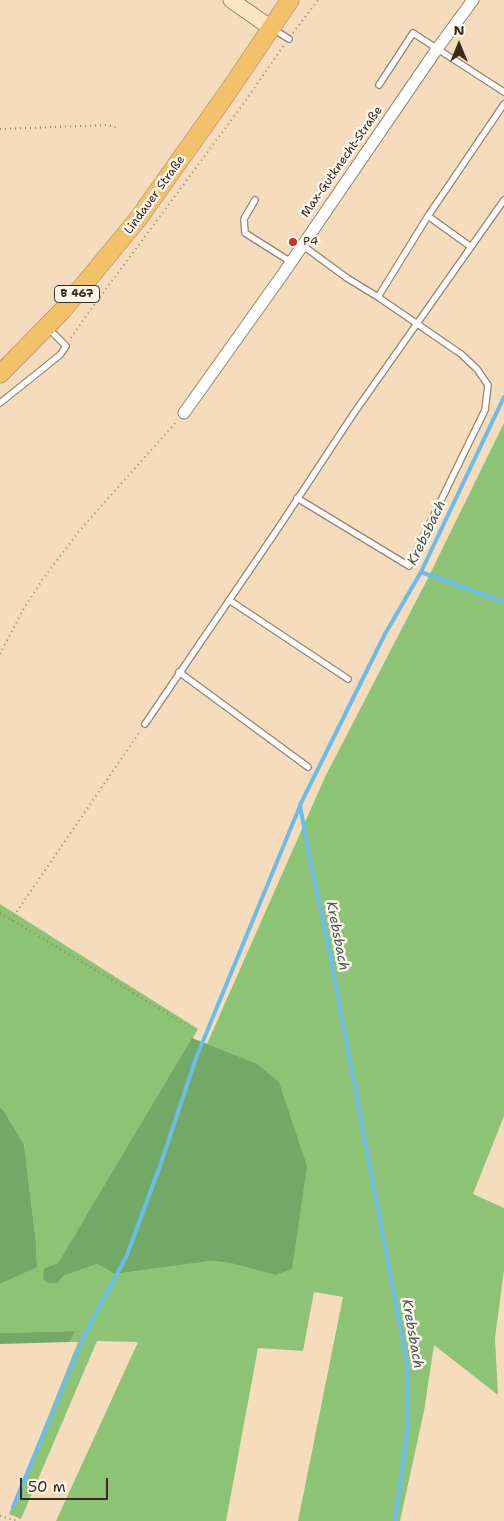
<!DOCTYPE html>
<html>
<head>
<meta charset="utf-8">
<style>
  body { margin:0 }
  #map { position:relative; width:504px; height:1521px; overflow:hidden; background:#f4dcbd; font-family:"Shantell Sans",sans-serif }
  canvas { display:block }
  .north { position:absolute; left:434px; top:20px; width:50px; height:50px; -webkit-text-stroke:4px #fbf7ec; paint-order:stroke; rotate:0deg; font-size:14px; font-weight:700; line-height:20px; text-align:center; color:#3b2a1e }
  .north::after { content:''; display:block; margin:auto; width:18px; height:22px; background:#3b2a1e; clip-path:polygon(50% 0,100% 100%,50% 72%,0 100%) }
  .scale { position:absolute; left:20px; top:1478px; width:88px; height:22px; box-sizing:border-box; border:2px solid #3b2a1e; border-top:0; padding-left:6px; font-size:15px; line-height:18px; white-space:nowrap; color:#3b2a1e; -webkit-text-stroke:4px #fbf7ec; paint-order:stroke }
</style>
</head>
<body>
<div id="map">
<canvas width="504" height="1521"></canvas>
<div class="north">N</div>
<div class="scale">50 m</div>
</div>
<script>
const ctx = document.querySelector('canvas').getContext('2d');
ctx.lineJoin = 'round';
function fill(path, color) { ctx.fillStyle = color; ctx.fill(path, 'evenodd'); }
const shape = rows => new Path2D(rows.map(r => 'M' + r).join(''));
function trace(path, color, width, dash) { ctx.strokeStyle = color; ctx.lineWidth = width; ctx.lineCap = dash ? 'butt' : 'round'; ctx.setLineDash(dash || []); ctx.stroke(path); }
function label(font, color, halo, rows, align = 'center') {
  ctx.font = font + ' "Shantell Sans",sans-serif'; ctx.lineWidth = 5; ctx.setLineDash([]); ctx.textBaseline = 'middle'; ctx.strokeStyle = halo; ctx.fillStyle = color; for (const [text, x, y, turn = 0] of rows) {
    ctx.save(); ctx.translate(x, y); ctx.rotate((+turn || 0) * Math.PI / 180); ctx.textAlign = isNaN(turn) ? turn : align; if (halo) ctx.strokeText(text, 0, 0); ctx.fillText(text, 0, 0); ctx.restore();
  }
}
const green = shape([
  [504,423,504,1116,473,1194,504,1208,504,1270,495,1338,498,1395,434,1345,424,1411,400,1521,298,1521,343,1297,314,1292,303,1351,258,1348,226,1521,56,1521,138,1342,97,1341,21,1519,9,1514,78,1342,69,1342,74,1331,0,1333,0,1284,37,1266,36,1242,24,1144,4,1111,0,1107,0,904,198,1029,58,1263,44,1268,63,1276,97,1264,115,1274,211,1261,230,1263,275,1275,256,1063,207,1044,325,777,428,578]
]);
const forest = shape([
  [192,1038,256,1063,279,1082,307,1166,292,1269,275,1275,230,1263,211,1261,115,1274,97,1264,63,1276,57,1283,48,1283,43,1279,44,1268,58,1263],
  [0,1107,4,1111,24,1144,36,1242,37,1267,0,1284],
  [75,1331,69,1342,0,1344,0,1333]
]);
const stream = shape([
  [421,572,504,602],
  [13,1507,85,1334,127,1255,161,1163,196,1058,300,806],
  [395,1521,407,1433,408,1368,327,939,309,855,300,805,385,634,421,572,504,397]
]);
const path = shape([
  [293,33,318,0],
  [0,129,107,125,118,128],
  [71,338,86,316,244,103,284,45],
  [0,654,23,610,42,580,80,530,177,421],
  [0,913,185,1024],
  [11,920,141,730],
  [0,1516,18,1521]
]);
const lane = shape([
  [273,29,289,39],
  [379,85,413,33,504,92],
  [255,200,244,219,245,233,291,262],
  [428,216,471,247],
  [378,297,428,216,504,104],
  [0,403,60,355,66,346,49,329],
  [297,498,409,566,485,410,488,385,477,369,461,354,378,297,347,278,302,245],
  [229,600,348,679],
  [179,672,308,767],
  [145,724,279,527,354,413,504,200]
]);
const street = shape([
  [184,413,283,274,437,49,473,0]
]);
const secondary = shape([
  [231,0,271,28]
]);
const primary = shape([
  [0,374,62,311,138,219,228,92,290,0]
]);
const markers = [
  [293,242,5,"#c8321e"]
];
const shields = [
  [77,294,45]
];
const shieldNames = [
  ["B 467",77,294]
];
const streetNames = [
  ["Max-Gutknecht-Straße",342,162,-55],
  ["Lindauer Straße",155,195,-54]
];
const poiNames = [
  ["P4",303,242]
];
const waterNames = [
  ["Krebsbach",427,533,-64],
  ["Krebsbach",337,936,79],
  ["Krebsbach",412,1334,80]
];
fill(green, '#8dc375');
fill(forest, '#72a966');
trace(stream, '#6dbbe7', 4);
trace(lane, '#98836e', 8);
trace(street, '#98836e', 13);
trace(secondary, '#98836e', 17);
trace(primary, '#98836e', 19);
trace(path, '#98836e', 2, [1, 4]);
trace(lane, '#fff', 5.5);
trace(street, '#fff', 11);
trace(secondary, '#fbe6c4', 15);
trace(primary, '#f4c16b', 18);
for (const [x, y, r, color] of markers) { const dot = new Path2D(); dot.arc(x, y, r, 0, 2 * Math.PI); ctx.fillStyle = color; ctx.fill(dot); trace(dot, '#fbf7ec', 2); }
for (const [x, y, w] of shields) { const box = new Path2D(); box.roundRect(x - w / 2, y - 8.5, w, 17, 4); ctx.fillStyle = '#fbf7ec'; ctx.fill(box); trace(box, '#3b2a1e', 1); }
label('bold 11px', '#3b2a1e', null, shieldNames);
label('12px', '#3b2a1e', '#fbf7ec', streetNames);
label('12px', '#3b2a1e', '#fbf7ec', poiNames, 'left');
label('italic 14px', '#4a565a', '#fbf7ec', waterNames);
</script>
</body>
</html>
